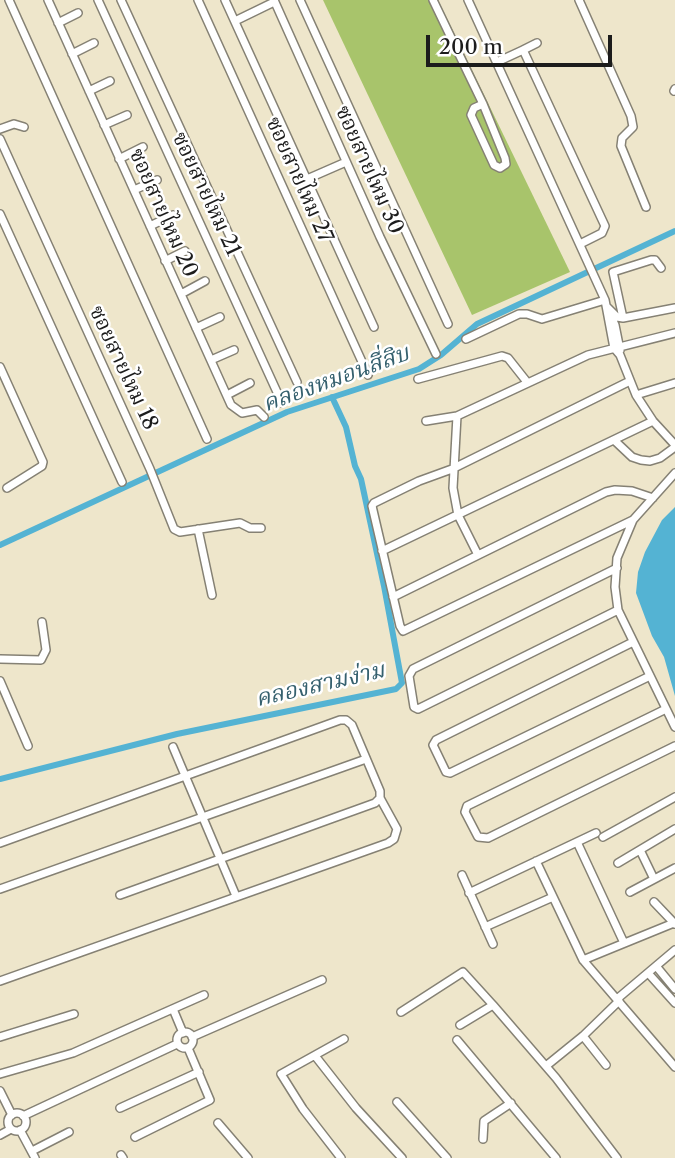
<!DOCTYPE html>
<html>
<head>
<meta charset="utf-8">
<style>
  body { margin:0 }
  #map { position:relative; width:675px; height:1158px; overflow:hidden; background:#eee6cb; font-family:"Libre Caslon Text",serif }
  canvas { display:block }
  .scale { position:absolute; left:426px; top:35px; width:186px; height:32px; box-sizing:border-box; border:4px solid #1c1c1c; border-top:0; padding-left:9px; font-size:21px; line-height:24px; white-space:nowrap; color:#1c1c1c; -webkit-text-stroke:5px #fff; paint-order:stroke }
</style>
</head>
<body>
<div id="map">
<canvas width="675" height="1158"></canvas>
<div class="scale">200 m</div>
</div>
<script>
const ctx = document.querySelector('canvas').getContext('2d');
ctx.lineJoin = 'round';
function fill(path, color) { ctx.fillStyle = color; ctx.fill(path, 'evenodd'); }
const shape = rows => new Path2D(rows.map(r => 'M' + r).join(''));
function trace(path, color, width, dash) { ctx.strokeStyle = color; ctx.lineWidth = width; ctx.lineCap = dash ? 'butt' : 'round'; ctx.setLineDash(dash || []); ctx.stroke(path); }
function label(font, color, halo, rows, align = 'center') {
  ctx.font = font + ' "Libre Caslon Text","Noto Serif Thai",serif'; ctx.lineWidth = 5; ctx.setLineDash([]); ctx.textBaseline = 'middle'; ctx.strokeStyle = halo; ctx.fillStyle = color; for (const [text, x, y, turn = 0] of rows) {
    ctx.save(); ctx.translate(x, y); ctx.rotate((+turn || 0) * Math.PI / 180); ctx.textAlign = isNaN(turn) ? turn : align; if (halo) ctx.strokeText(text, 0, 0); ctx.fillText(text, 0, 0); ctx.restore();
  }
}
const green = shape([
  [323,0,438,0,570,272,472,315]
]);
const water = shape([
  [675,507,675,696,664,657,652,636,636,593,638,572,645,552,662,520]
]);
const canal = shape([
  [0,545,287,412,419,369,441,355,477,324,675,231],
  [0,779,177,734,396,689,402,683,384,586,361,479,355,466,346,427,332,397]
]);
const minor = shape([
  [9,0,207,439],
  [48,0,231,405,242,413,257,410,264,417],
  [98,0,282,403],
  [121,0,297,382],
  [198,0,368,375],
  [225,0,374,327],
  [274,0,380,237,436,354],
  [300,0,448,324],
  [433,0,468,73,483,104,505,158,506,164,500,168,494,165,471,115,474,108,483,104],
  [468,0,605,300,614,348,620,355,636,395,653,421,675,445],
  [579,0,631,116,633,127,622,138,621,146,646,207],
  [235,21,274,2],
  [58,23,78,13],
  [523,50,537,43],
  [72,54,94,43],
  [497,62,523,50,525,54,605,226,602,233,580,244],
  [89,91,110,81],
  [674,91,675,89],
  [104,125,127,115],
  [0,129,14,124,24,127],
  [0,139,150,469,174,529,180,532,240,523,250,528,261,528],
  [119,159,143,147],
  [307,179,346,162],
  [134,190,157,180],
  [0,214,122,482],
  [150,226,173,215],
  [165,261,185,251],
  [181,294,205,281],
  [607,307,617,317,623,318,675,308],
  [609,312,615,325,620,350],
  [623,318,613,272,651,260,655,260,661,268],
  [196,328,220,317],
  [466,339,519,314,527,314,542,319,605,300],
  [211,360,234,350],
  [0,367,43,462,42,466,7,488],
  [418,379,502,356,508,358,527,382],
  [630,381,452,469,419,481,374,503,372,506,400,626,403,631,633,520],
  [227,395,250,383],
  [636,395,675,383],
  [457,416,453,488,458,515,478,555],
  [426,421,457,416,588,355,675,333],
  [614,440,632,457,641,460,650,461,660,458,675,447],
  [675,473,633,520,617,558,615,587,618,610,675,727],
  [198,529,212,595],
  [382,551,653,421],
  [617,568,413,669,409,676,414,707,418,709,618,610],
  [393,597,606,492,615,490,632,491,653,498],
  [633,642,436,740,433,745,446,772,450,773,650,676],
  [0,659,41,660,46,650,42,622],
  [0,681,28,746],
  [666,709,467,806,465,812,478,837,488,838,675,746],
  [173,747,236,896],
  [603,837,675,797],
  [577,842,624,943],
  [0,843,340,720,346,720,352,725,380,791,380,798,397,829,394,839,388,843,0,981],
  [640,850,654,879],
  [536,861,583,960,675,1067],
  [618,863,675,829],
  [462,875,493,944],
  [0,889,366,759],
  [630,892,675,868],
  [469,893,596,833],
  [120,895,375,803,380,798],
  [654,902,675,924],
  [485,927,553,897],
  [583,960,674,923],
  [656,966,675,989],
  [648,973,675,1003],
  [617,999,675,950],
  [173,1009,183,1033],
  [401,1012,463,972,493,1005],
  [460,1025,493,1005,556,1078,617,1158],
  '177 1040a8 8 0 1 1 16 0a8 8 0 1 1-16 0Z',
  [583,1036,606,1065],
  [0,1037,74,1014],
  [192,1037,322,980],
  [457,1040,556,1158],
  [316,1057,356,1108,402,1158],
  [546,1066,583,1036,619,1001],
  [0,1074,73,1053,204,995],
  [0,1091,12,1115],
  [397,1102,447,1158],
  [120,1108,199,1072],
  '8 1122a9 9 0 1 1 18 0a9 9 0 1 1-18 0Z',
  [23,1116,177,1044],
  [218,1123,248,1158],
  [20,1130,35,1158],
  [0,1135,11,1129],
  [135,1137,210,1100,188,1048],
  [483,1139,484,1121,511,1103],
  [32,1151,69,1132],
  [121,1155,123,1158],
  [341,1158,303,1109,281,1074,344,1039]
]);
const streetNames = [
  ["ซอยสายไหม 30",369,170,66],
  ["ซอยสายไหม 27",299,180,66],
  ["ซอยสายไหม 21",206,194,65],
  ["ซอยสายไหม 20",163,213,66],
  ["ซอยสายไหม 18",123,368,65]
];
const waterNames = [
  ["คลองหมอนสี่สิบ",336,379,-20],
  ["คลองสามง่าม",320,685,-13]
];
fill(green, '#a8c46b');
fill(water, '#54b3d3');
trace(canal, '#54b3d3', 6);
trace(minor, '#858174', 10);
trace(minor, '#fff', 7);
label('21px', '#1c1c1c', '#fff', streetNames);
label('italic 23px', '#35606e', '#fff', waterNames);
</script>
</body>
</html>
